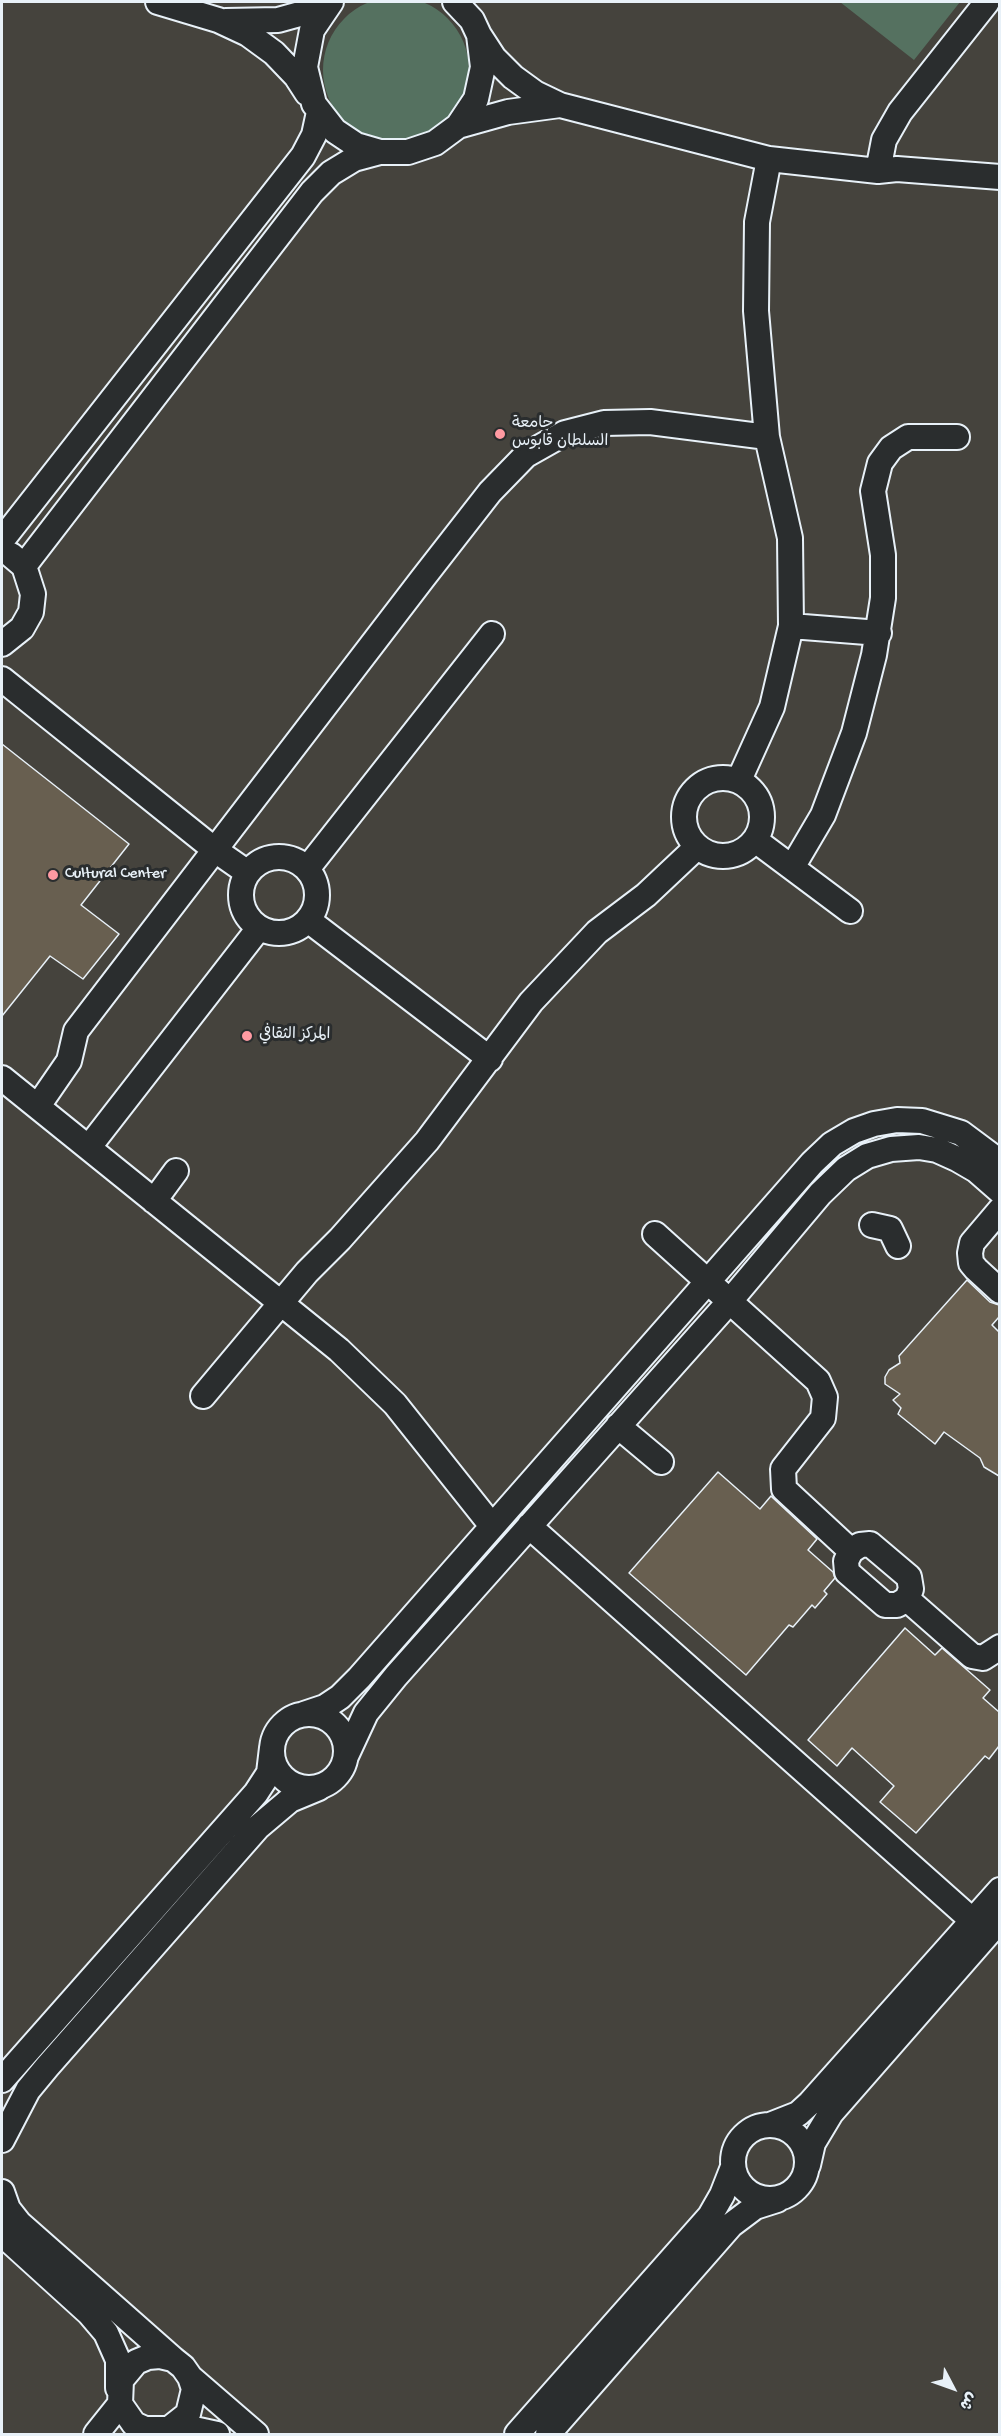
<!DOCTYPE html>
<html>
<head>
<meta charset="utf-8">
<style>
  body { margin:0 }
  #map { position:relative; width:1001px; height:2436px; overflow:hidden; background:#363735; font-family:"Gochi Hand","Playpen Sans Arabic",sans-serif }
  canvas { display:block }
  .frame { position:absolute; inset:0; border:3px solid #e8f1f8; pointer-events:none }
  .north { position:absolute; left:923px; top:2358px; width:60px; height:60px; -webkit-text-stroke:4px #2a2d2e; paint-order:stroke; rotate:131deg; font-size:16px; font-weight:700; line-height:24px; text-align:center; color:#e8f1f8 }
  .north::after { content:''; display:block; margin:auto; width:21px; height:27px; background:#e8f1f8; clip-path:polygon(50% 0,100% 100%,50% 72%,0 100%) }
</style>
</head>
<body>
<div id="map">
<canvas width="1001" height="2436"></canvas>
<div class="frame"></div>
<div class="north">ش</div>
</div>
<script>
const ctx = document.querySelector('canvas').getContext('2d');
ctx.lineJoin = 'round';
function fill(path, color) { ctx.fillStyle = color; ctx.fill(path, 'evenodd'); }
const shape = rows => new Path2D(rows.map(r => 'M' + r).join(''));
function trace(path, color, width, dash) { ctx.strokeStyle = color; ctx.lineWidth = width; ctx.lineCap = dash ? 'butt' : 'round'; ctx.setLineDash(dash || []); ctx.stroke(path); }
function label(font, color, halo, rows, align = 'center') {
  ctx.font = font + ' "Gochi Hand","Playpen Sans Arabic",sans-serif'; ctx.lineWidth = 6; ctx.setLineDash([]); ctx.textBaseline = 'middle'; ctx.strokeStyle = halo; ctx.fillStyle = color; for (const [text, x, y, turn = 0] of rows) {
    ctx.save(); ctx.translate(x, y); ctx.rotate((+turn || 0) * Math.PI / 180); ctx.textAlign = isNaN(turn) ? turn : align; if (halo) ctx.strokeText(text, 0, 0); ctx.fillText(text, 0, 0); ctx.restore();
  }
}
const built = shape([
  [2,2,999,2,999,2434,2,2434]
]);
const green = shape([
  '323 70a73 73 0 1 1 146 0a73 73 0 1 1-146 0Z',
  [840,2,960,2,914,60]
]);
const building = shape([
  [2,744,129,844,81,905,119,934,83,979,50,956,2,1016,2,744],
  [967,1280,990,1302,999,1305,999,1317,992,1325,999,1332,999,1476,984,1467,980,1458,944,1432,935,1444,898,1414,901,1408,893,1400,900,1394,885,1384,885,1377,889,1370,900,1363,899,1356,967,1280],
  [718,1472,760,1509,771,1496,773,1498,817,1539,808,1550,833,1572,835,1578,824,1591,827,1594,815,1608,812,1605,793,1627,789,1625,746,1675,629,1573,718,1472],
  [905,1628,935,1655,942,1648,990,1690,983,1698,999,1712,999,1746,989,1759,985,1756,916,1833,880,1802,894,1786,852,1748,837,1766,808,1740,905,1628]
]);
const minor = shape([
  [158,2,218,20,248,34,274,53,296,76,307,93],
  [331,2,312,30,305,67,314,104,335,131,356,145,380,152,408,152,435,143,458,126,476,99,483,67,479,35,472,20,455,2],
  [226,21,278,20,307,12,327,2],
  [479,35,494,58,513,77,535,93,560,105,769,159,878,171,897,169,1000,177],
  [458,126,508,112,560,105],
  [878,171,884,140,900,112,987,2],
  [2,540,303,156,314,135,319,112],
  [24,566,312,192,331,173,354,159,380,152],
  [791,626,879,633],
  [2,644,22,628,31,612,33,594,24,566,11,555],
  [2,679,215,850,248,873],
  '684 817a39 39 0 1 1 78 0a39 39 0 1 1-78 0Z',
  [739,780,772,707,791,626,790,538,767,437,756,311,757,222,769,159],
  [755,840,850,911],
  '241 895a38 38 0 1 1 76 0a38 38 0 1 1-76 0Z',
  [793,866,823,815,854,733,874,655,883,598,883,555,873,491,880,463,891,448,908,437,957,437],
  [307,869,492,634],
  [308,920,490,1059],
  [2,1078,339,1350,395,1404,492,1526],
  [38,1106,69,1061,76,1031,423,578,490,492,526,455,565,433,604,423,650,422,767,437],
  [89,1147,259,928],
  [154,1201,176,1171],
  [1000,1210,972,1243,970,1253,971,1263,976,1269,1000,1291],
  [872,1225,890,1229,898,1246],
  [655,1234,818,1381,825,1397,823,1418,783,1469,784,1489,851,1551],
  [203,1396,307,1272,340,1239,427,1141,531,1002,597,932,646,895,697,847],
  [618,1426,661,1462],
  [529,1526,973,1921],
  [870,1544,909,1577,911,1589,907,1599,897,1605,885,1605,847,1572,846,1561,851,1551,860,1545,870,1544],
  [907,1599,972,1656,983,1658,1000,1647],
  '272 1751a37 37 0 1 1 74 0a37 37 0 1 1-74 0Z',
  [304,1714,325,1707,340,1697,359,1678,812,1163,832,1144,854,1131,874,1124,897,1120,922,1121,961,1133,1000,1162],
  [346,1756,366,1713,396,1676,730,1301,820,1194,846,1169,867,1156,891,1149,919,1147,937,1150,957,1159,976,1170,1000,1191],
  [2,2080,256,1793,269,1773,272,1748],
  '733 2162a37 37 0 1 1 74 0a37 37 0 1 1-74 0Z',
  [770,2125,798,2114,810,2103,1000,1890],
  [2,2140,28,2090,47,2067,258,1827,290,1800,319,1788],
  [808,2165,813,2143,831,2113,1000,1920],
  [2,2192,8,2209,19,2223,173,2359],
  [2,2234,89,2313,106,2333,118,2360,118,2388],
  [190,2377,256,2434],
  [169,2429,194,2429,217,2434],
  [96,2434,120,2404,121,2380,136,2362,148,2357,160,2356,173,2359,183,2367,190,2377,194,2389,188,2414,169,2429,145,2429,134,2424,120,2404],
  [517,2434,710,2216,722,2195,733,2167],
  [548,2434,731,2225,755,2207,777,2200]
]);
const markers = [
  [500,434,6,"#ff9aa2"],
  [53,875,6,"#ff9aa2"],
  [247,1036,6,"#ff9aa2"]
];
const poiNames = [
  ["جامعة",512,425],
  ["السلطان قابوس",512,443],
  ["Cultural Center",65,875],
  ["المركز الثقافي",259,1036]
];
fill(built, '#45433d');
fill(green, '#557160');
fill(building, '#685f50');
trace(building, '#e8f1f8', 1.5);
trace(minor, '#e8f1f8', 28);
trace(minor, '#2a2d2e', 24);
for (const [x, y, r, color] of markers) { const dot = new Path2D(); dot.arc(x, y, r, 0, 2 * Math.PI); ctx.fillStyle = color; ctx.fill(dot); trace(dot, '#2a2d2e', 2); }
label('16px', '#e8f1f8', '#2a2d2e', poiNames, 'left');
</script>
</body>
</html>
